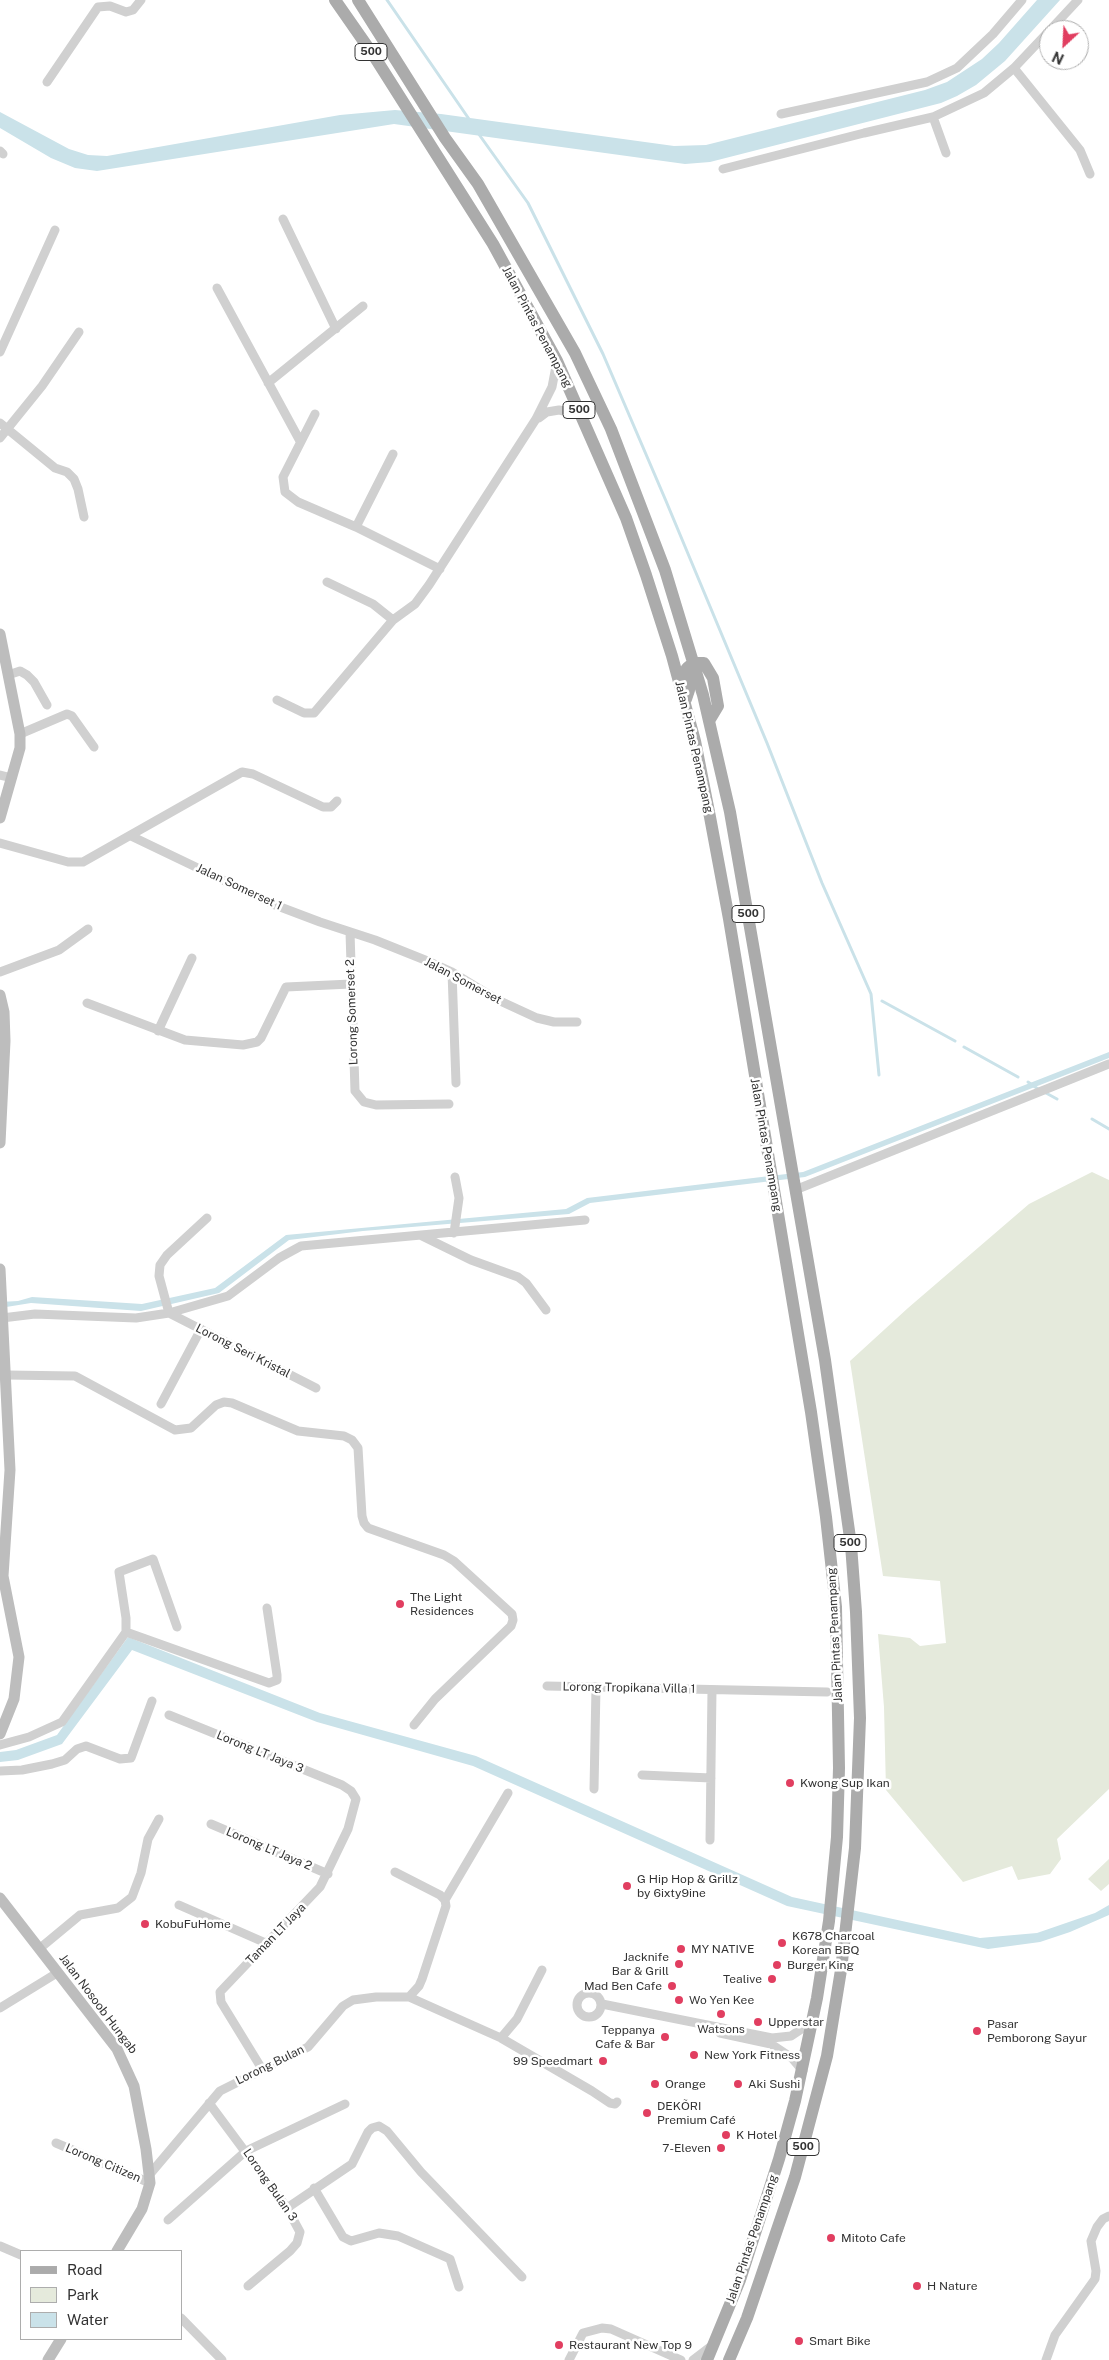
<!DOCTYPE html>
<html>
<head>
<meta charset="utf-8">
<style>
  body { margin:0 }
  #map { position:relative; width:1109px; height:2360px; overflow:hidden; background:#fff; font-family:"Public Sans",sans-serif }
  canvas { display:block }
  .legend { position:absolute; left:20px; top:2250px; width:162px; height:90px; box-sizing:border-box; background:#fff; border:1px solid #adadad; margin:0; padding:6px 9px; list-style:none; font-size:15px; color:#333 }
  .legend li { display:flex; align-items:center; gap:10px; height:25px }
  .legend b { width:25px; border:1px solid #adadad }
  .north { position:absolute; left:1039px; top:20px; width:50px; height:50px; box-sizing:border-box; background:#fff; border:1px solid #adadad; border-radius:50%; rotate:205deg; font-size:14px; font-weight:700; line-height:20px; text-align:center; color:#333 }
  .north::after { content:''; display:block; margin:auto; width:18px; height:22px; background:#e13e60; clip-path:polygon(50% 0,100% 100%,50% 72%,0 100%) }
</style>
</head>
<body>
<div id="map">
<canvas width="1109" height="2360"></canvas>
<ul class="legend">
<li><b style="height:6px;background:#ababab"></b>Road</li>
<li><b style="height:14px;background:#e5eadc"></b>Park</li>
<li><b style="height:14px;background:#cae2e9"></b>Water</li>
</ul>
<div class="north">N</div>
</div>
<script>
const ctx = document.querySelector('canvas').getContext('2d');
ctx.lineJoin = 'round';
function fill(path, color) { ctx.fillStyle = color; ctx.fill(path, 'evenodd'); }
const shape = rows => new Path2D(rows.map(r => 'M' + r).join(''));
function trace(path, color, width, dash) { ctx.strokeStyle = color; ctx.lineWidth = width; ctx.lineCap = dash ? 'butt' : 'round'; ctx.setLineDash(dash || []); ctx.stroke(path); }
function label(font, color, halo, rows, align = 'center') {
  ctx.font = font + ' "Public Sans",sans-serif'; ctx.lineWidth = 5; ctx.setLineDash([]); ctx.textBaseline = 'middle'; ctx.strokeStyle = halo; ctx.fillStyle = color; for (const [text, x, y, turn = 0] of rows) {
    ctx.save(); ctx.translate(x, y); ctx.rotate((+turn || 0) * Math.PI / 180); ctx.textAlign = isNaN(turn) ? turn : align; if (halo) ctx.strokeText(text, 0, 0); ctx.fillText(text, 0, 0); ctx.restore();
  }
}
const green = shape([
  [1092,1172,1109,1180,1109,1789,1057,1839,1061,1859,1050,1874,1018,1880,1012,1866,963,1882,886,1790,884,1707,878,1634,910,1638,920,1646,946,1643,940,1581,883,1576,850,1361,908,1308,1029,1204],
  [1109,1859,1109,1884,1101,1891,1088,1879]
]);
const water = shape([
  [1037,0,1060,0,1005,61,976,85,957,96,941,103,710,162,685,164,394,124,97,171,75,168,51,158,0,128,0,112,69,149,88,155,107,156,340,115,395,110,441,114,674,146,706,145,925,90,947,82,982,59,999,43],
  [1109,1052,1109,1058,805,1177,590,1203,569,1214,363,1231,289,1240,219,1293,141,1311,31,1303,0,1308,0,1302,18,1301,32,1297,142,1304,215,1288,286,1235,566,1209,587,1198,803,1172],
  [128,1637,320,1713,476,1756,792,1897,980,1938,1037,1933,1095,1913,1109,1905,1109,1915,1070,1932,1040,1942,988,1949,787,1906,473,1766,317,1722,132,1650,62,1744,18,1760,0,1762,0,1752,16,1750,57,1735]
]);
const stream = shape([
  [387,0,469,119],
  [478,133,528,203,603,354,666,501,767,743,822,883,871,994,879,1075],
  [882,1001,955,1041],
  [964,1047,1018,1077],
  [1028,1082,1038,1089],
  [1046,1093,1057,1099],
  [1092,1119,1109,1129]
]);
const minor = shape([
  [1050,30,1078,0],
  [1014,68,1080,150,1090,174],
  [47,82,98,7,110,6,126,12,133,10,141,0],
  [781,114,927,82,957,68,993,34,1022,0],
  [933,117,946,153],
  [0,151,3,154],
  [723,169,864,133,933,117,984,93,1014,68,1049,31],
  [283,219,336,329],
  [217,288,300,441],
  [0,352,55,230],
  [268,383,363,306],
  [315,414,283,477,285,492,298,502,356,527,440,569],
  [539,418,547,412,559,410,582,415],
  [0,423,55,468,67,472,74,479,78,489,84,517],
  [0,438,42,386,79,332],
  [356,527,393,454],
  [327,582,373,604,393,620],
  [8,675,20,671,27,675,34,682,47,705],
  [277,700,304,713,314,713,393,620,415,604,429,585,536,419,552,387,557,361],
  [20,734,67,714,72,716,94,747],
  [0,775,12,778],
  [131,836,275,905,320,922,375,940,430,962,452,972,498,1000,537,1018,554,1022,577,1022],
  [0,843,68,862,83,862,242,772,253,774,323,807,331,807,337,801],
  [350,932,355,1091,364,1102,376,1105,449,1104],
  [0,972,59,950,88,929],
  [452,972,456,1083],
  [87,1003,185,1040,243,1045,257,1042,261,1038,286,987,351,984],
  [158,1031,192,958],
  [795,1190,1109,1064],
  [207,1218,167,1255,160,1265,159,1276,169,1313,316,1388],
  [454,1233,459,1198,455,1177],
  [422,1236,471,1260,518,1277,526,1283,546,1310],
  [2,1318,35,1314,136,1318,169,1313,228,1296,279,1258,301,1246,585,1220],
  [6,1375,75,1376,175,1430,191,1428,216,1405,224,1402,232,1403,298,1431,344,1436,352,1440,358,1448,362,1516,364,1523,368,1528,444,1555,454,1561,512,1614,513,1620,511,1626,435,1699,414,1725],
  [161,1404,201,1329],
  [126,1632,269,1683,277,1680,277,1675,267,1608],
  [547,1686,827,1692],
  [169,1715,342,1785,351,1791,356,1799,348,1829,320,1887,220,1992,221,2002,262,2069],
  [0,1745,29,1737,62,1722,126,1632,126,1618,119,1572,153,1559,177,1627],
  [0,1771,22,1770,52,1764,65,1760,77,1749,86,1746,120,1759,131,1758,152,1701],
  [642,1775,711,1778],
  [594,1789,596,1687],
  [211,1824,328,1874],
  [710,1840,712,1690],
  [395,1872,440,1895,445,1900,446,1906,422,1979,419,1986,409,1997],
  [445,1900,508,1793],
  [179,1905,268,1944],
  [39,1949,80,1915,118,1908,132,1897,141,1873,148,1839,159,1819],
  '577 2005a12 12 0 1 1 24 0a12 12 0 1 1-24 0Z',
  [602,2004,772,2038,791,2036,812,2022],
  [0,2008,57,1973],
  [720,2033,771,2044,792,2058,803,2071],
  [501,2038,517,2019,542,1970],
  [209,2103,287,2208,300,2232,297,2243,290,2251,248,2286],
  [56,2143,150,2183],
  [150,2174,220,2091,308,2047,343,2006,353,2000,376,1997,409,1997,501,2038,592,2091,610,2103,615,2104,617,2102],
  [314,2188,343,2237,351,2241,379,2233,398,2236,450,2259,459,2287],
  [287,2208,352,2164,368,2132,372,2128,379,2126,387,2131,421,2172,522,2277],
  [168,2220,246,2151,345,2104],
  [0,2246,21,2255],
  [181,2318,222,2360],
  [569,2360,583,2333,602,2328,611,2329,681,2360],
  [693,2360,710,2347],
  [1046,2360,1055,2335,1095,2279,1096,2271,1091,2241,1097,2227,1103,2219,1109,2216]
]);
const secondary = shape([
  [0,634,20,734,20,748,0,818],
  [0,995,4,1012,5,1041,0,1143],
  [0,1269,10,1470,3,1576,19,1657,14,1699,0,1734],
  [0,1898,117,2049,134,2086,146,2149,150,2183,142,2209,117,2251],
  [48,2360,61,2339]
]);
const primary = shape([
  [335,0,374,56,493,244,557,361,626,518,646,575,672,656,695,741,710,817,729,919,811,1412,826,1517,836,1607,839,1768,837,1837,829,1921,817,1998,795,2101,779,2159,740,2280,707,2360],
  [358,0,445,138,478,184,575,353,611,429,665,570,703,695,730,812,825,1360,851,1545,856,1612,860,1718,855,1848,841,1970,827,2056,795,2177,747,2318,729,2360],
  [686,699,689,690,687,668,693,663,704,663,713,678,718,706,709,721]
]);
const markers = [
  [400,1604,5,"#e13e60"],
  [790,1783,5,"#e13e60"],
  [627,1886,5,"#e13e60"],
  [145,1924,5,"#e13e60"],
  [782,1943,5,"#e13e60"],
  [681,1949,5,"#e13e60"],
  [679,1964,5,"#e13e60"],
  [777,1965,5,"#e13e60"],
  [772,1979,5,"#e13e60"],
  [672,1986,5,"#e13e60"],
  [679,2000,5,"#e13e60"],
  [721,2014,5,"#e13e60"],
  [758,2022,5,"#e13e60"],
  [977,2031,5,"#e13e60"],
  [665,2037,5,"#e13e60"],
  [694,2055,5,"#e13e60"],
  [603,2061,5,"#e13e60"],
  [655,2084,5,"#e13e60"],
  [738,2084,5,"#e13e60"],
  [647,2113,5,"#e13e60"],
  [726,2135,5,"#e13e60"],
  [721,2148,5,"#e13e60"],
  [831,2238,5,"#e13e60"],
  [917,2286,5,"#e13e60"],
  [799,2341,5,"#e13e60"],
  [559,2345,5,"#e13e60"]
];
const shields = [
  [371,52,32],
  [579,410,32],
  [748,914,32],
  [850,1543,32],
  [803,2147,32]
];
const shieldNames = [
  ["500",371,52],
  ["500",579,410],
  ["500",748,914],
  ["500",850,1543],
  ["500",803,2147]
];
const streetNames = [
  ["Jalan Pintas Penampang",537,327,62],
  ["Jalan Pintas Penampang",694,747,77],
  ["Jalan Somerset 1",239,887,25],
  ["Jalan Somerset",463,981,28],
  ["Lorong Somerset 2",352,1012,-92],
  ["Jalan Pintas Penampang",766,1145,80],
  ["Lorong Seri Kristal",243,1351,27],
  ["Jalan Pintas Penampang",835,1635,-93],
  ["Lorong Tropikana Villa 1",629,1688,1],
  ["Lorong LT Jaya 3",260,1752,22],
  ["Lorong LT Jaya 2",269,1849,23],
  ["Taman LT Jaya",276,1934,-46],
  ["Jalan Nosoob Hungab",98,2004,53],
  ["Lorong Bulan",270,2065,-26],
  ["Lorong Citizen",103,2163,23],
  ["Lorong Bulan 3",270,2185,55],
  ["Jalan Pintas Penampang",752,2239,-71]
];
const poiNames = [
  ["The Light",410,1597],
  ["Residences",410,1611],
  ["Kwong Sup Ikan",800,1783],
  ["G Hip Hop & Grillz",637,1879],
  ["by 6ixty9ine",637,1893],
  ["KobuFuHome",155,1924],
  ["K678 Charcoal",792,1936],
  ["Korean BBQ",792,1950],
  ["MY NATIVE",691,1949],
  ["Jacknife",669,1957,"right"],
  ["Bar & Grill",669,1971,"right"],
  ["Burger King",787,1965],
  ["Tealive",762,1979,"right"],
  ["Mad Ben Cafe",662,1986,"right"],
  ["Wo Yen Kee",689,2000],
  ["Upperstar",768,2022],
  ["Pasar",987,2024],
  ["Pemborong Sayur",987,2038],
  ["Watsons",721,2029,"center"],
  ["Teppanya",655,2030,"right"],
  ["Cafe & Bar",655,2044,"right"],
  ["New York Fitness",704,2055],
  ["99 Speedmart",593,2061,"right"],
  ["Orange",665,2084],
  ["Aki Sushi",748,2084],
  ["DEKÕRI",657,2106],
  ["Premium Café",657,2120],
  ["K Hotel",736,2135],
  ["7-Eleven",711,2148,"right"],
  ["Mitoto Cafe",841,2238],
  ["H Nature",927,2286],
  ["Smart Bike",809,2341],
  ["Restaurant New Top 9",569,2345]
];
fill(green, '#e5eadc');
fill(water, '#cae2e9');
trace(stream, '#cae2e9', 3);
trace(minor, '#d0d0d0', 9);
trace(secondary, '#bdbdbd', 11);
trace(primary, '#ababab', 12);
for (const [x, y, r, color] of markers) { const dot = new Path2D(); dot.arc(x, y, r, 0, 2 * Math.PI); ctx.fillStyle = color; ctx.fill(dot); trace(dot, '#fff', 2); }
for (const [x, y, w] of shields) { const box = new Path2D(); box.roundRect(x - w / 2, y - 8.5, w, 17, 4); ctx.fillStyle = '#fff'; ctx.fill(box); trace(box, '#333', 1); }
label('bold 11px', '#333', null, shieldNames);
label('12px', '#333', '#fff', streetNames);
label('12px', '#333', '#fff', poiNames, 'left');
</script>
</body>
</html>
